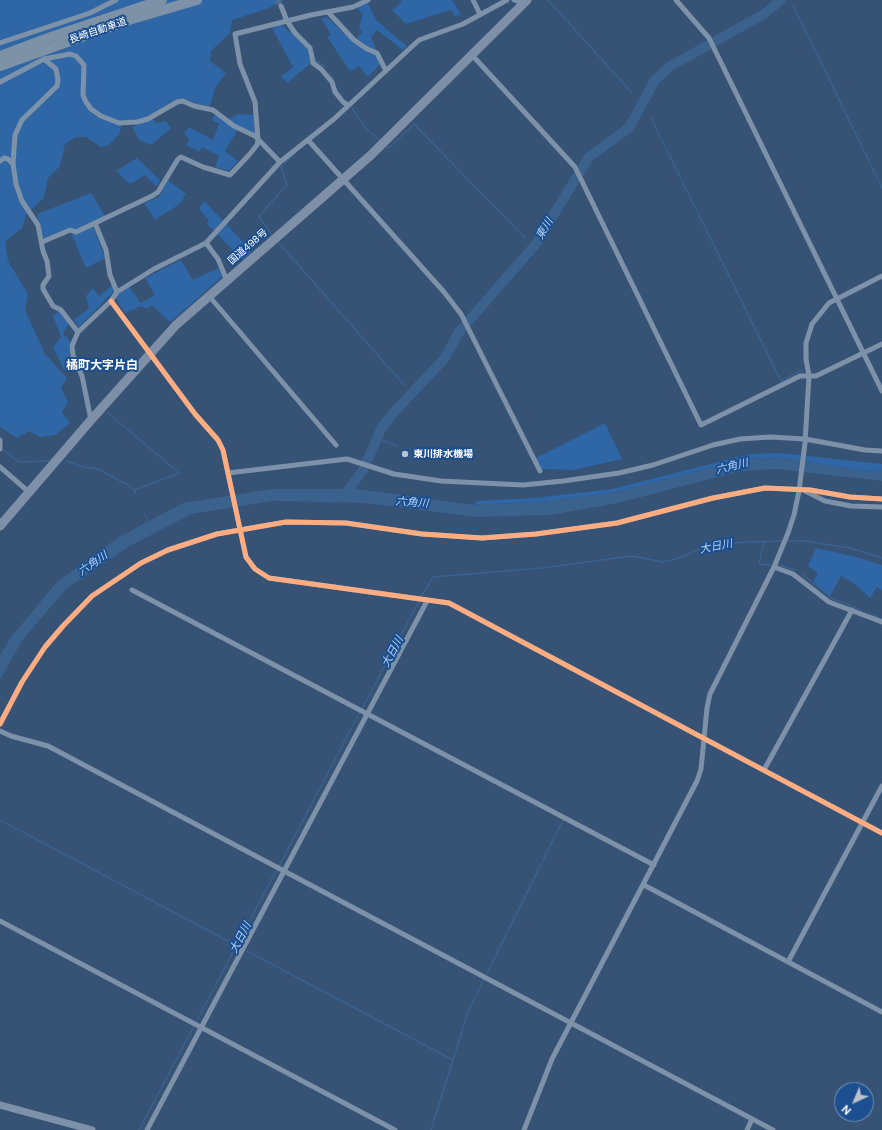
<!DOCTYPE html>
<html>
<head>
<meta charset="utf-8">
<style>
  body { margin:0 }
  #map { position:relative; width:882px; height:1130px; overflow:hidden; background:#365274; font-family:"DM Sans",sans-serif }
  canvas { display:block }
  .north { position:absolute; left:834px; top:1082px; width:40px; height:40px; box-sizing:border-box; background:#1b4f8f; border:1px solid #7695bc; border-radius:50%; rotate:224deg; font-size:11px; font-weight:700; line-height:16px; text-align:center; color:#fff }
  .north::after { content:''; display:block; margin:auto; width:14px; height:18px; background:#b9c2ce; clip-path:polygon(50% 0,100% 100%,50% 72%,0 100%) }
</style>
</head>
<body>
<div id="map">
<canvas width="882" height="1130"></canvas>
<div class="north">N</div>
</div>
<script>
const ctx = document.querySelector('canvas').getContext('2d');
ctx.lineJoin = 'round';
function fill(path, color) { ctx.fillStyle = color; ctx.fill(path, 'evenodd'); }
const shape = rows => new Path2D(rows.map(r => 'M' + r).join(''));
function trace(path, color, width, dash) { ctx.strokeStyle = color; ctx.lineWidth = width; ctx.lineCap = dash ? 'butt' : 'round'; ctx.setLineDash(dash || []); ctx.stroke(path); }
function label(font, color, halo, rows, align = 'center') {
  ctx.font = font + ' "DM Sans","Noto Sans JP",sans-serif'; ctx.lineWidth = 4; ctx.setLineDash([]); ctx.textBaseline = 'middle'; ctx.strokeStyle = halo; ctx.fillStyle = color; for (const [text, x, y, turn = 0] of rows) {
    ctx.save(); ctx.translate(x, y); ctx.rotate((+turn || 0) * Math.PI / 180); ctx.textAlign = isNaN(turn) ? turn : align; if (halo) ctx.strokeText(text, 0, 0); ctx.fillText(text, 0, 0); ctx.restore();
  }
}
const green = shape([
  [0,0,284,0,269,8,232,20,230,33,211,51,210,61,226,73,215,88,210,106,196,104,184,98,174,100,147,117,138,120,124,120,119,134,108,146,101,147,86,137,76,137,65,144,60,166,48,178,44,197,26,215,22,228,5,242,8,261,28,294,25,310,45,354,67,378,61,388,68,402,62,413,70,423,55,435,40,437,29,431,17,438,0,427],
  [400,0,452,0,461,14,456,17,451,10,406,24,392,10,402,2],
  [368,3,376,20,407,46,403,50,377,30,371,37,381,63,368,77,359,66,350,71,327,37,331,34,321,18,327,17,353,42,362,32,359,28,363,14,356,7],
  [281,24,307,48,310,64,287,83,281,76,293,67,272,28],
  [217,111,228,119,239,114,254,115,255,134,239,127,225,151,238,161,229,171,215,167,219,156,202,147,199,152,186,145,189,139,184,133,189,127,213,140,219,124,212,120],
  [152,119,157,123,166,121,171,128,151,145,139,140,132,127],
  [137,158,160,180,157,187,145,175,130,184,116,171],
  [168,180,186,194,180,204,155,220,144,203,159,197],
  [91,193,105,216,92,223,105,258,86,268,69,228,44,240,37,214],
  [204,201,252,251,243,260,207,224,209,220,199,209],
  [181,260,193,280,218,268,222,277,170,322,152,305,147,309,141,306,126,313,119,305,116,296,129,287,141,303,155,295,145,278],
  [112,286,114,291,79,327,74,320,89,308,86,296,93,288,99,296],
  [59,311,69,323,63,334,71,342,70,355,75,366,64,370,53,347,61,337,53,316],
  [605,423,622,459,574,470,541,469,536,458],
  [780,453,882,464,882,470,874,472,780,458,746,459,612,493,542,502,474,505,476,501,534,498,612,489,750,454],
  [816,548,856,557,882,565,882,590,877,587,870,598,855,584,841,576,830,596,813,582,818,573,808,566]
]);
const water = shape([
  [780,458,874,472,882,470,882,481,777,469,741,471,618,503,550,515,478,517,364,503,273,501,191,514,130,546,66,589,21,642,0,680,0,655,11,637,57,582,119,537,183,503,272,489,357,489,474,505,542,502,612,493,746,459]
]);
const stream = shape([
  [548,0,632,93],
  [793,5,882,188],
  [295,30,312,47],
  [313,52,316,61,326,67],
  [329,72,333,79],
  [336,88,343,98],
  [352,108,364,126,379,140],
  [651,118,781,381,802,370],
  [386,147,389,148,414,124,525,238],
  [271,234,259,216,287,185,281,167,295,153],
  [279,243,405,386],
  [107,412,179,473,134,490],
  [377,438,397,446],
  [2,449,19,462,49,461],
  [66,461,83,467,98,469,128,485,134,490,136,493],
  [144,513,149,522],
  [786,541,805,541,850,548,882,558],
  [764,542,759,564,771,565],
  [780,565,794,570],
  [802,574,831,598,862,610],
  [421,597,433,577,542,568,632,556,663,562,676,559,707,546,746,542,782,541],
  [869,613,882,619],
  [362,709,419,601],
  [0,820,241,948],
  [279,866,360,712],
  [247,951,453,1060],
  [487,973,563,820],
  [139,1130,277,869],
  [431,1130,469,1009,484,979]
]);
const river = shape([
  [343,497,363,470,382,427,396,410,444,359,459,332,535,245,589,157,629,128,655,80,669,67,764,14,781,0]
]);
const minorTunnel = shape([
  [277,0,281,6]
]);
const minor = shape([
  [473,0,480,14],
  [514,0,523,3],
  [676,0,709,38,882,391],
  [281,6,287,21,295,33,310,48,313,63,321,69,332,82,335,92,343,102,348,105],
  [328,12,354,40,367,49,377,53,386,71],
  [0,43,90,13,116,0],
  [472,55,575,167,701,425,800,376,816,376,882,344],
  [44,59,56,69,58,80,57,86,22,120,15,135,13,164,16,184,22,201,38,225,43,251,47,261,49,276,43,285,43,289,53,306,61,310,78,332],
  [0,82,44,59,70,54,76,56,84,65,83,95,86,102,91,109,101,116,119,123,137,122,148,119,177,102,183,101,194,106,213,110,234,126,255,136,280,162],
  [308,140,444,292,461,314,540,471],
  [0,161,4,158,8,159,13,164],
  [95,223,106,250,110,275,117,292],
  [42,242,70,230,76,232,152,196,158,192,178,159,181,157,203,167,230,175,249,155,257,145,258,140,255,102,240,64,235,34,311,15,353,7,368,0],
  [206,243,218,259,227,281],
  [209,296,336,445],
  [111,301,195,414,218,440,223,450,246,557,255,569,269,578,449,603,882,833],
  [91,420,82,376,73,355,72,346,78,332,111,301,117,292,154,269,206,243,280,162,334,119,419,40,463,24,507,0],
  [0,440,0,449],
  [0,467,30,493],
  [228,473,347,459,394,474,441,481,523,485,563,481,619,473,653,465,713,445,740,439,770,437,805,439,865,450,882,451],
  [805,491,825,501,851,506,882,507],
  [774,567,793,574,829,602,882,622],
  [132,590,654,865],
  [0,724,22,682,45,647,63,626,92,596,141,563,168,550,217,534,286,522,346,523,422,534,482,538,536,534,617,523,713,498,765,488,810,490,850,497,882,499],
  [0,731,11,736,48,746,773,1130],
  [764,770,852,610],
  [644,885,882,1012],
  [0,921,395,1130],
  [788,962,882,786],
  [147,1130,427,601],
  [524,1130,552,1059,697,781,701,769,707,708,710,694,774,567,788,533,794,515,799,491,805,443,809,376,806,359,806,343,812,324,829,303,882,276],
  [747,1130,752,1119]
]);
const tertiary = shape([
  [0,1105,92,1130]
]);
const trunk = shape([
  [0,526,91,420,176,325,371,155,527,0]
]);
const motorway = shape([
  [0,56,51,37,162,0],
  [0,66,132,19,197,0]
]);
const cycleway = shape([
  [111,301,195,414,218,440,223,450,246,557,255,569,269,578,449,603,882,833],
  [0,724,22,682,45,647,63,626,92,596,141,563,168,550,217,534,286,522,346,523,422,534,482,538,536,534,617,523,713,498,765,488,810,490,850,497,882,499]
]);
const markers = [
  [405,454,4,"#b9c2ce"]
];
const streetNames = [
  ["長崎自動車道",98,31,-19],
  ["国道498号",248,247,-41]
];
const poiNames = [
  ["東川排水機場",413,454]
];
const waterNames = [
  ["東川",545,229,-59],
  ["六角川",732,467,-14],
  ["六角川",412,503,4],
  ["大日川",716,547,-11],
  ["六角川",93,564,-35],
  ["大日川",393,652,-62],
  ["大日川",241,938,-62]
];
const quarterNames = [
  ["橘町大字片白",102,366]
];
fill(green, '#2f66a5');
fill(water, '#3b618d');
trace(stream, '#3b618d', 1.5);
trace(river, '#3b618d', 10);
trace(minorTunnel, '#546c89', 5, [5, 2.5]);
trace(minor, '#7d92a8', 5);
trace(tertiary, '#7d92a8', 7);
trace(trunk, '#7e90a7', 9);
trace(motorway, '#7e92a7', 10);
trace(cycleway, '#ffac80', 5);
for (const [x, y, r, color] of markers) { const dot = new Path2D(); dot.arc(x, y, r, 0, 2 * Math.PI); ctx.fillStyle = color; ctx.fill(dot); trace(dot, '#1b4f8f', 1.5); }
label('10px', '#fff', '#1b4f8f', streetNames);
label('bold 10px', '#fff', '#1b4f8f', poiNames, 'left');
label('italic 11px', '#b5d3f5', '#1b4f8f', waterNames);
label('bold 12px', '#fff', '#1b4f8f', quarterNames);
</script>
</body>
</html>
